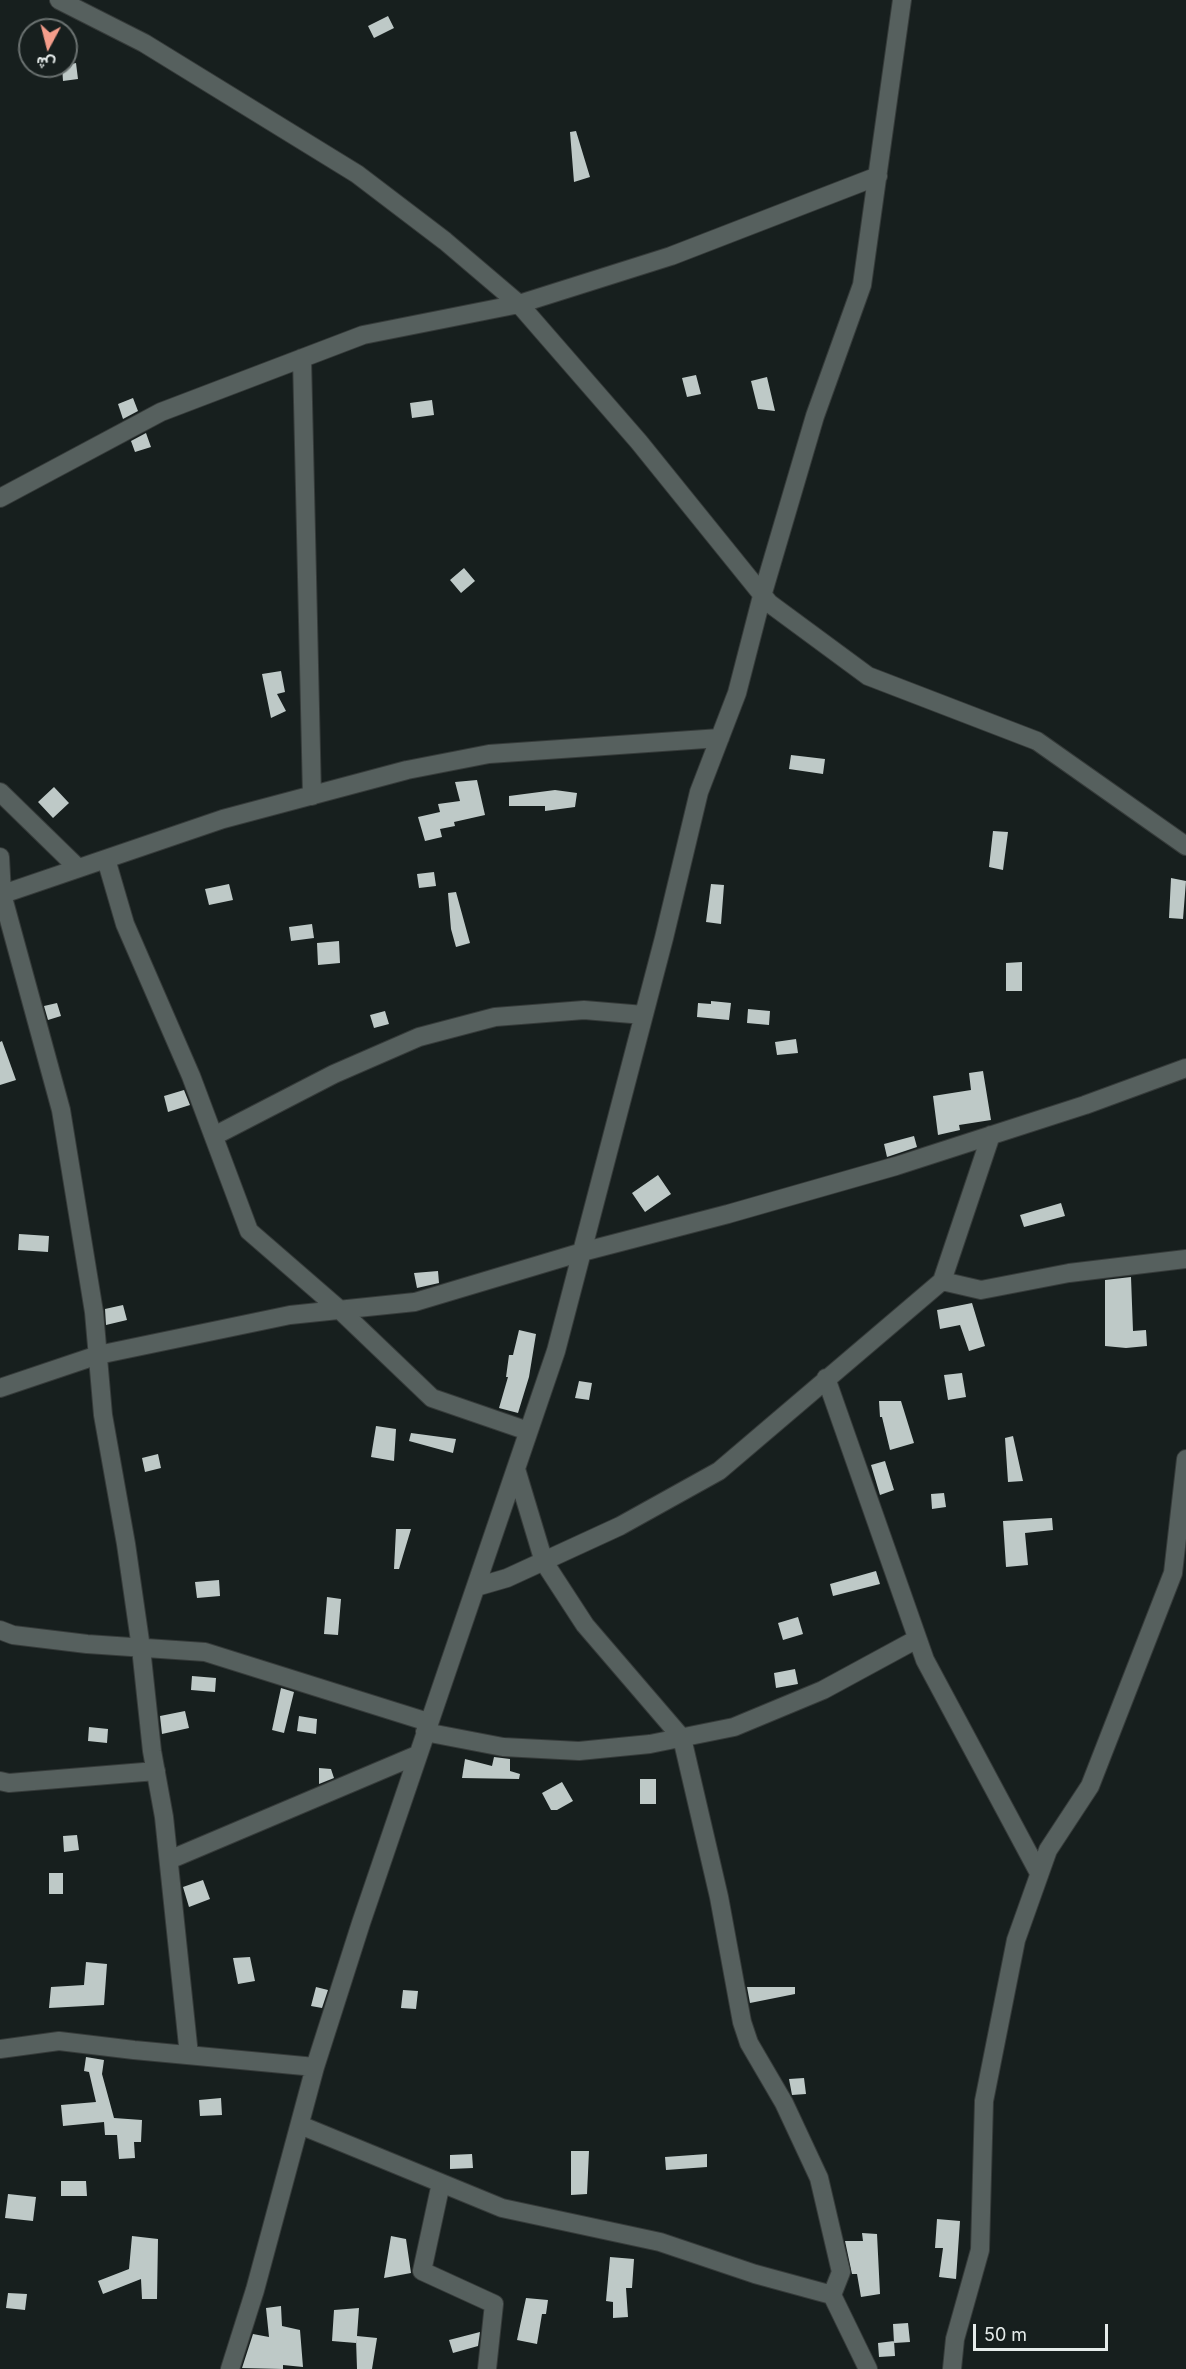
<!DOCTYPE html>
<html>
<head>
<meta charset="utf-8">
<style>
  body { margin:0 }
  #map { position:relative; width:1186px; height:2369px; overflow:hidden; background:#171f1e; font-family:Inter,Vazirmatn,sans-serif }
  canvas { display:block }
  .north { position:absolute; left:18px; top:18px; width:60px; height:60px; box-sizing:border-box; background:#171f1e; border:2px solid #6a7170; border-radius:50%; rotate:187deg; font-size:16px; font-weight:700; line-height:24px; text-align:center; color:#e6eceb }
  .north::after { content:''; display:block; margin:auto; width:21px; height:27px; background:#f49d8b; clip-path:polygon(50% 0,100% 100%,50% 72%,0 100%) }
  .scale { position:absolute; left:973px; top:2324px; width:135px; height:27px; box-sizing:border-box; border:3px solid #e6eceb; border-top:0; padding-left:8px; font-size:18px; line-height:21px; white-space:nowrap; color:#e6eceb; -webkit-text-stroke:4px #171f1e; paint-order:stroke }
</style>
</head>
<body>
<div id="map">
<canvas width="1186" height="2369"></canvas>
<div class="north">ش</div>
<div class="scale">50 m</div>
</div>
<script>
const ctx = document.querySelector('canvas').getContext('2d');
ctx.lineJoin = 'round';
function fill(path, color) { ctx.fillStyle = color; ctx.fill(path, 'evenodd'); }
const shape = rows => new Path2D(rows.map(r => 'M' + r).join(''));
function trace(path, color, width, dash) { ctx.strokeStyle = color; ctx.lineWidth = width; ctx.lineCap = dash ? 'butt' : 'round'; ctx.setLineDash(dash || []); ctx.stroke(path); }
const building = shape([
  [388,16,394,28,374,38,368,26],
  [76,63,78,79,63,81,62,66],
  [576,131,590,177,574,182,570,132],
  [696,375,701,394,687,397,682,378],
  [767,377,775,411,758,409,751,381],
  [133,398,138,411,123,419,118,404],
  [432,400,434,415,412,418,410,403],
  [146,433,151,447,135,452,131,441],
  [464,568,475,581,461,593,450,580],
  [281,671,285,692,277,694,286,711,271,718,262,674],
  [791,755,825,759,823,774,789,769],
  [477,780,485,815,454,822,455,826,440,829,442,837,425,841,418,817,440,812,438,804,460,801,455,782],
  [54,787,69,803,53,818,38,802],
  [555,790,577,793,575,807,545,811,545,806,509,806,509,796],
  [993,831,1008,832,1003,870,989,867],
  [434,872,436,886,419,888,417,874],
  [1171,878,1186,881,1183,919,1169,918],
  [229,884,233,900,209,905,205,889],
  [711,884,724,885,721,924,706,922],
  [456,892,470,943,456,947,451,929,448,893],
  [312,924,314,938,291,941,289,927],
  [339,941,340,963,318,965,317,943],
  [1022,962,1022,991,1006,991,1006,963],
  [711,1001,731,1003,729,1020,697,1017,698,1003,711,1004],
  [57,1003,61,1016,48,1020,44,1006],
  [748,1009,770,1011,769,1025,747,1023],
  [385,1011,389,1024,374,1028,370,1015],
  [796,1039,798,1053,777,1055,775,1042],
  [2,1041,16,1080,0,1085,0,1042],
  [983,1071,991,1120,959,1125,960,1130,938,1135,933,1096,971,1090,969,1073],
  [184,1090,190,1105,168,1112,164,1096],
  [914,1136,917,1147,887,1157,884,1144],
  [658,1175,671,1194,645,1212,632,1193],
  [1061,1203,1065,1216,1024,1227,1020,1215],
  [19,1234,49,1236,48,1252,18,1250],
  [438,1271,439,1283,417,1288,414,1273],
  [1131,1277,1133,1331,1146,1330,1147,1346,1126,1348,1105,1346,1105,1280],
  [972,1303,985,1346,969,1351,960,1325,940,1329,937,1310],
  [123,1305,127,1320,106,1325,105,1309],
  [519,1330,536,1334,529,1377,518,1413,499,1408,508,1377,506,1377,509,1355,513,1355],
  [962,1373,966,1397,948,1400,944,1375],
  [579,1381,592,1383,589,1400,575,1398],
  [879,1401,901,1401,914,1443,890,1450,882,1417,880,1417],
  [376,1426,396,1429,394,1461,371,1457],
  [411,1433,456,1439,453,1453,409,1441],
  [1013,1436,1023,1481,1008,1482,1005,1438],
  [158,1454,161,1468,145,1472,142,1458],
  [885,1461,894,1490,880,1495,871,1465],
  [944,1493,946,1507,932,1509,931,1494],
  [1052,1518,1053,1530,1025,1533,1028,1565,1006,1567,1003,1521],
  [396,1529,411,1529,399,1569,394,1569],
  [876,1571,880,1584,833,1596,830,1584],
  [219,1580,220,1596,197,1598,195,1582],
  [327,1597,341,1599,338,1635,324,1634],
  [798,1617,803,1634,783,1640,778,1623],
  [795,1669,798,1684,776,1688,774,1673],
  [192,1676,216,1678,215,1692,191,1690],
  [281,1688,294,1692,284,1733,272,1730],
  [185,1711,189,1728,162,1734,160,1716],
  [299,1716,317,1719,316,1734,297,1731],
  [89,1727,108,1729,107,1743,88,1741],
  [494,1757,510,1759,510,1771,520,1774,519,1779,462,1778,465,1759,492,1766],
  [319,1768,331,1769,334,1778,319,1784],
  [640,1779,656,1779,656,1804,640,1804],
  [562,1782,573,1801,557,1810,551,1810,542,1793],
  [77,1835,79,1850,64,1852,63,1836],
  [49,1873,63,1873,63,1894,49,1894],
  [203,1880,210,1899,189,1907,183,1887],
  [250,1957,255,1981,238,1984,233,1958],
  [86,1962,107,1964,104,2005,49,2008,51,1987,84,1985],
  [316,1987,328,1990,322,2008,311,2006],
  [747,1987,795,1987,795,1994,750,2003],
  [403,1990,418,1991,416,2009,401,2008],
  [86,2057,104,2060,102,2074,114,2118,142,2120,141,2142,134,2142,135,2158,119,2159,117,2135,105,2135,104,2122,63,2126,61,2105,96,2102,89,2072,84,2071],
  [804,2078,806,2094,792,2095,789,2079],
  [221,2098,222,2115,200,2116,199,2100],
  [571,2151,589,2151,587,2194,571,2195],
  [472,2154,473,2168,450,2169,450,2155],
  [707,2154,707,2167,666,2170,665,2157],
  [61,2181,86,2181,87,2196,61,2196],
  [8,2194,36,2197,33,2221,5,2218],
  [937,2219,960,2221,956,2279,939,2277,943,2248,935,2248],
  [862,2233,877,2234,880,2294,861,2297,857,2274,852,2274,845,2241,863,2241],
  [132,2236,158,2239,157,2299,142,2299,141,2279,103,2294,98,2281,129,2269],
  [391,2236,406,2239,411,2273,384,2278],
  [610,2257,634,2259,632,2288,626,2288,628,2317,613,2318,613,2302,606,2301],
  [8,2293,27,2294,25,2310,6,2308],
  [526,2298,548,2300,546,2314,542,2314,537,2344,517,2340],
  [281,2306,282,2326,300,2330,303,2367,283,2365,283,2369,242,2368,253,2334,269,2337,266,2308],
  [359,2308,357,2336,377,2338,372,2369,357,2369,356,2339,356,2343,332,2341,334,2310],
  [908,2323,910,2342,894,2343,893,2324],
  [480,2332,478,2346,453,2353,449,2340],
  [894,2341,895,2356,879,2357,878,2343]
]);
const street = shape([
  [59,0,144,43,357,174,445,241,519,304,639,442,769,603,868,676,1037,741,1186,846],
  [302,358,312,796],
  [0,498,161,412,363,335,519,304,671,256,878,176],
  [0,792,78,868],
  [0,857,2,894,61,1110,94,1312,103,1415,126,1544,141,1648,152,1751,164,1817,189,2055],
  [106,859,125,924,191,1076,249,1231,340,1310,432,1398,528,1431],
  [0,895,223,819,407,770,489,754,720,738],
  [214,1136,334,1074,419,1037,495,1017,584,1010,644,1015],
  [942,1281,981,1290,1069,1273,1186,1259],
  [826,1378,925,1660,1039,1873],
  [0,1388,98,1355,290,1315,415,1302,582,1252,728,1214,896,1166,1085,1105,1186,1068],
  [516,1469,544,1562,585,1625,682,1738,719,1897,742,2022,749,2043,784,2103,819,2178,841,2272,832,2295],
  [476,1587,507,1578,620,1526,719,1471,942,1281,991,1135],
  [0,1630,13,1635,87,1644,205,1652,428,1722],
  [425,1732,503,1747,579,1751,650,1744,734,1727,823,1690,917,1639],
  [0,1781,9,1783,156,1771],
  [169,1860,417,1755],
  [0,2049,59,2041,134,2050,315,2067],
  [300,2125,502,2208,660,2242,755,2274,832,2295,868,2369],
  [441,2183,422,2271,494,2304,487,2369],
  [230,2369,255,2290,315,2067,361,1923,556,1351,664,938,699,792,737,693,762,596,815,416,862,285,902,0],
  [952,2369,955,2339,980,2250,984,2101,1016,1940,1048,1850,1090,1786,1173,1573,1186,1459]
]);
fill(building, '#bec9c7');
trace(street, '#363b3a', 20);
trace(street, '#56605e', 18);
</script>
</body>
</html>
